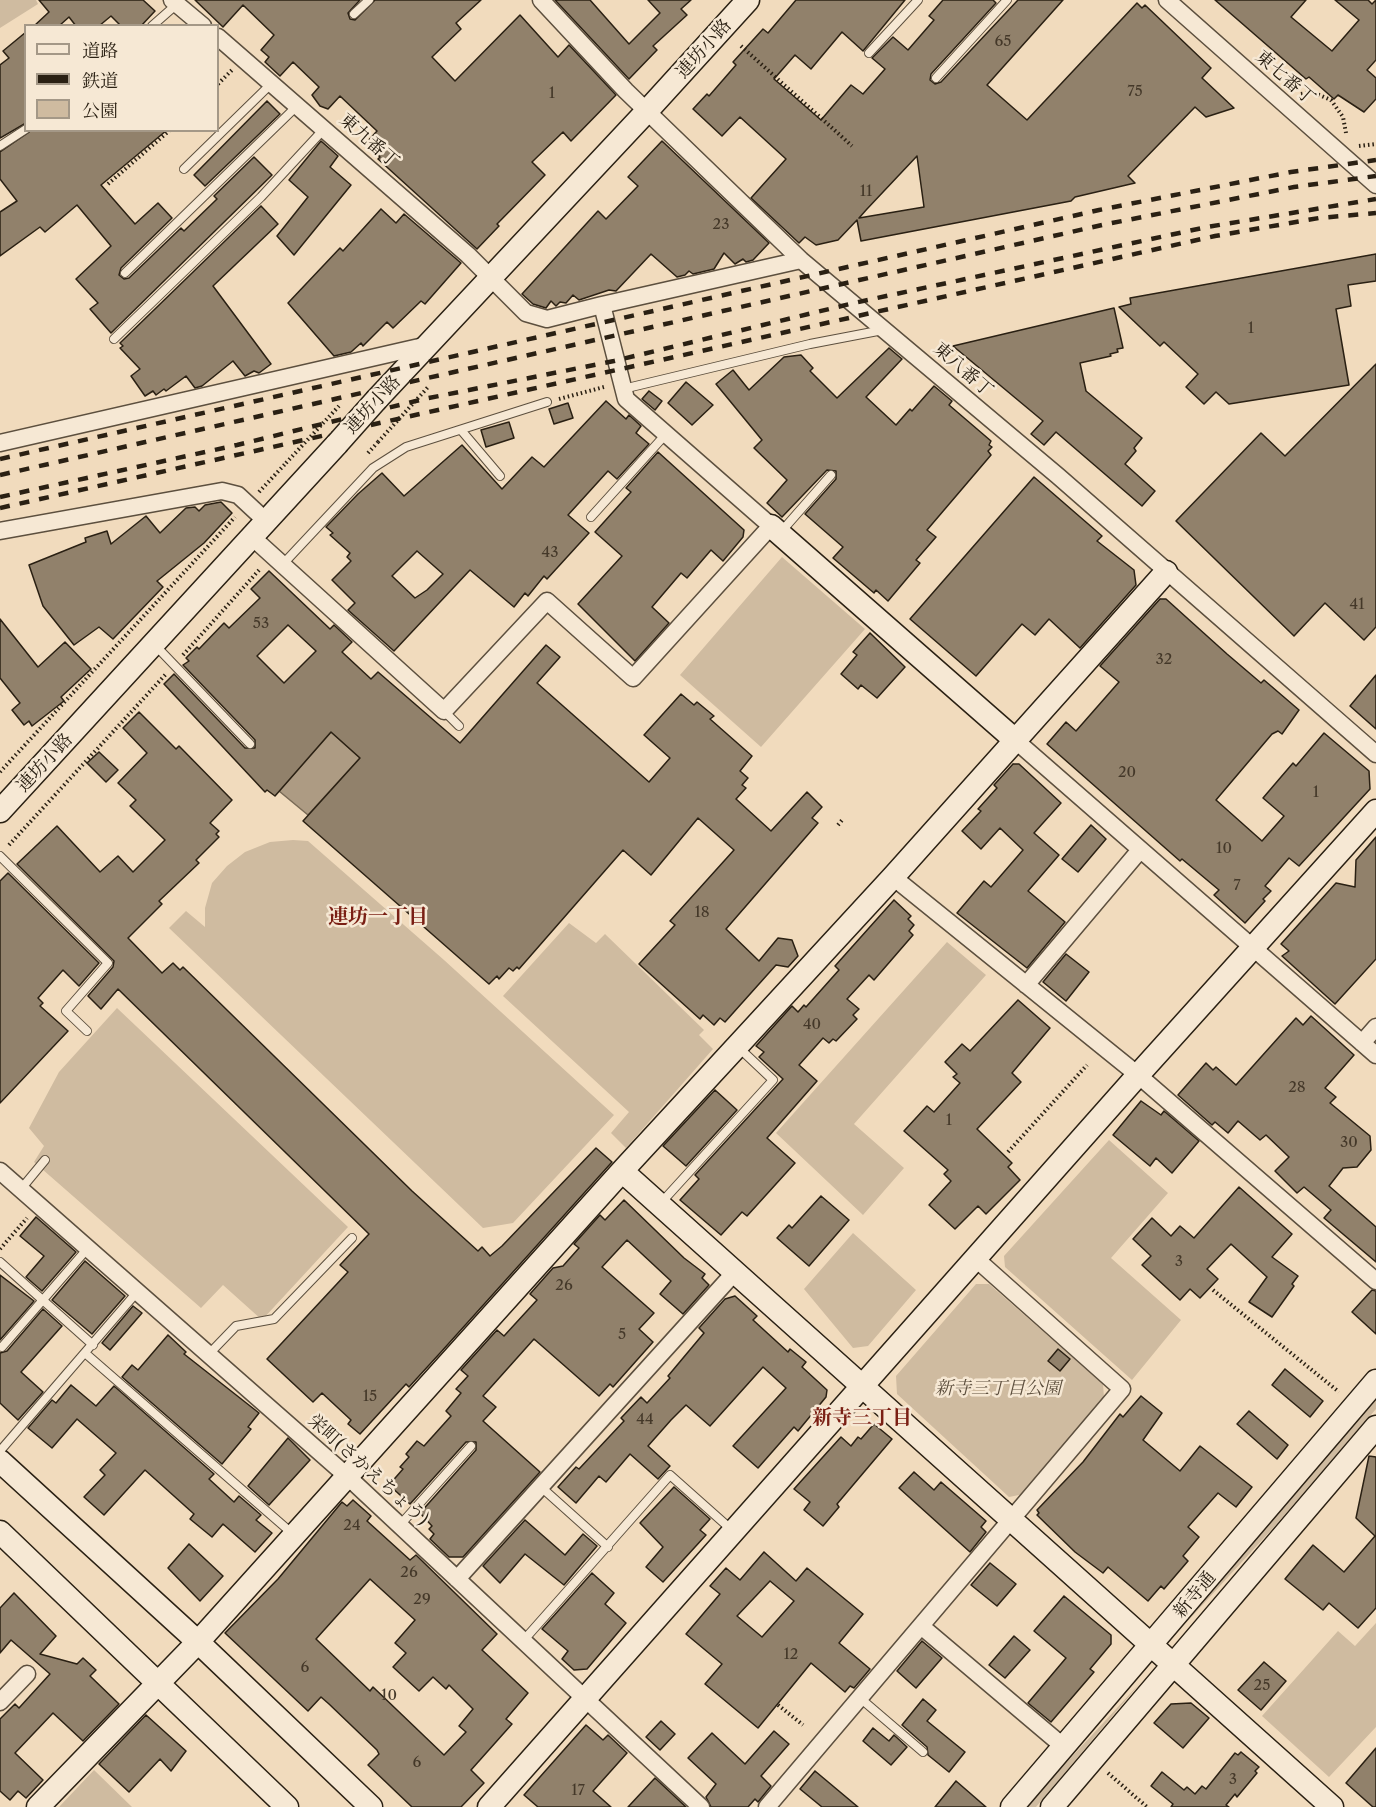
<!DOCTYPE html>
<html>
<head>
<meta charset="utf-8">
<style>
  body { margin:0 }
  #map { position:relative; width:1376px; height:1807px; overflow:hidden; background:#f1dbbd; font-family:"Libre Caslon Text","Noto Serif JP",serif }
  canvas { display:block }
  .legend { position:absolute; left:24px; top:24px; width:195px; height:108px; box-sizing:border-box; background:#f6e8d4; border:2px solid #a49887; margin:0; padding:8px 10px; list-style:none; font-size:18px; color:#2a2013 }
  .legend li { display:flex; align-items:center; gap:12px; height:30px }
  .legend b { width:30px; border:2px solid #a49887 }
</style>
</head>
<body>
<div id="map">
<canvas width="1376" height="1807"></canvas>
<ul class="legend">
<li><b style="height:8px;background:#f6e8d4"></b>道路</li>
<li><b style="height:8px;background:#2a2013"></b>鉄道</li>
<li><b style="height:16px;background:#cfbba0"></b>公園</li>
</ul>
</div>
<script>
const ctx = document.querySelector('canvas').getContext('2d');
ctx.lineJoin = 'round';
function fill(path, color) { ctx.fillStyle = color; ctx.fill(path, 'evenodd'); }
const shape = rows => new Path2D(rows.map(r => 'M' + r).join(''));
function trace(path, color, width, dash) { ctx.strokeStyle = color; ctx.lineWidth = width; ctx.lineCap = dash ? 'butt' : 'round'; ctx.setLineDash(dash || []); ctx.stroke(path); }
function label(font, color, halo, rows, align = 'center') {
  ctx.font = font + ' "Libre Caslon Text","Noto Serif JP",serif'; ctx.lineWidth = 5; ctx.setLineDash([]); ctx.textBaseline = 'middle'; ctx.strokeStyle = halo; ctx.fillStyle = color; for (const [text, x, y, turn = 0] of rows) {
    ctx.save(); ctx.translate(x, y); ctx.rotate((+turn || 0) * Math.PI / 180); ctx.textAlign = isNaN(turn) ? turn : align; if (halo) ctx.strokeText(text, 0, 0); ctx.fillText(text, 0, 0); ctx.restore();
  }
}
const green = shape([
  [0,0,36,0,38,4,0,28],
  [782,557,865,629,761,747,680,675],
  [293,840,308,841,444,960,614,1115,513,1223,483,1228,169,928,186,911,205,927,205,908,212,883,227,866,245,852,270,842],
  [569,923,596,943,605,934,704,1030,699,1035,713,1049,626,1148,611,1133,629,1112,503,996],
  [947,942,986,975,854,1124,904,1168,863,1215,776,1133],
  [117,1008,348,1227,262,1320,223,1285,201,1308,34,1162,44,1146,29,1128,59,1072],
  [1109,1140,1168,1193,1111,1258,1181,1320,1132,1380,1005,1267,1004,1256],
  [853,1233,916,1290,868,1346,853,1348,804,1289],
  [976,1284,989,1284,1103,1384,1104,1398,1024,1494,1009,1497,897,1394,896,1376],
  [1376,1399,1376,1409,1274,1527,1185,1624],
  [1376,1623,1376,1727,1329,1777,1262,1716,1338,1631,1355,1646],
  [1141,1682,1036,1807,1028,1807,1055,1775],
  [94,1770,132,1807,59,1807]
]);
const water = shape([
  [331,732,360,758,308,815,279,791,331,732]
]);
const building = shape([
  [39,0,143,0,155,11,141,26,121,26,111,16,99,26,76,26,69,17,59,26,34,26,49,12,39,0],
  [195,0,360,0,348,13,350,19,355,20,375,0,481,0,456,23,461,29,432,57,455,81,520,15,558,57,569,45,616,95,571,141,563,132,532,162,545,175,497,224,499,226,477,249,378,159,380,157,366,143,377,131,340,96,328,109,320,106,312,95,319,87,293,62,280,76,265,62,269,57,261,50,274,35,243,5,223,27,195,0],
  [555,0,590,0,629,44,660,13,648,0,691,0,681,9,687,15,653,46,657,50,629,79,555,0],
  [796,0,905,0,863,51,842,32,811,69,795,55,774,79,821,120,851,85,863,94,885,69,872,58,893,37,908,50,934,20,929,16,943,0,993,0,996,3,931,74,930,80,935,84,941,82,1018,0,1063,0,987,85,1027,120,1137,3,1142,8,1145,5,1211,68,1202,78,1234,108,1206,117,1195,107,1128,176,1135,183,1075,197,1071,201,861,241,857,220,838,240,816,245,805,237,799,243,751,198,786,159,740,117,722,136,693,109,707,94,709,96,736,65,733,62,763,29,768,33,796,0],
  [917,156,924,207,859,218,867,209,917,156],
  [1215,0,1306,0,1291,17,1332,51,1359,20,1335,0,1368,0,1372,4,1376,0,1376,60,1367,70,1376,78,1376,99,1364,112,1338,95,1334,99,1309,77,1306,79,1215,0],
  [26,32,26,123,0,138,0,65,9,58,3,51,26,32],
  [267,101,280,114,205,186,194,175,267,101],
  [32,130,167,130,101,185,135,224,158,203,172,218,121,268,119,275,124,279,129,278,181,228,184,231,217,199,214,196,254,157,272,175,111,333,90,309,98,303,76,279,111,246,77,205,45,232,40,227,0,256,0,212,17,201,0,179,0,152,32,130],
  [321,141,338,156,330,167,351,185,294,255,277,236,308,197,289,180,321,141],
  [662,141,769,243,753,260,746,262,743,259,735,264,724,253,714,269,693,274,689,271,685,275,677,277,651,254,616,291,609,290,579,300,573,295,566,303,560,302,556,306,551,301,546,308,533,304,522,294,598,211,606,219,638,186,628,177,662,141],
  [261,206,278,224,213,286,271,364,259,373,254,371,245,376,233,361,202,386,195,388,186,376,166,391,164,389,156,395,153,391,145,396,131,376,140,369,120,348,123,346,120,343,261,206],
  [381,209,396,223,404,214,461,263,425,304,421,301,393,328,387,322,363,346,361,343,351,352,334,356,288,303,340,248,343,251,381,209],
  [1376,254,1376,281,1348,285,1351,306,1336,309,1349,385,1229,404,1216,392,1204,404,1186,387,1198,374,1164,342,1160,346,1119,307,1131,304,1130,298,1376,254],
  [1114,308,1123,348,1117,349,1118,352,1110,354,1111,356,1080,363,1086,391,1142,438,1134,448,1136,451,1125,464,1155,491,1142,506,1056,432,1044,445,1031,434,1043,421,953,346,1114,308],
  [889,348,902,359,866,397,896,425,910,409,912,411,934,386,952,401,949,405,991,441,989,445,992,447,988,451,991,455,927,530,936,537,916,560,920,563,888,601,876,590,874,593,833,558,843,547,805,514,836,479,836,471,827,470,782,517,767,503,787,480,754,448,762,440,716,384,733,370,749,390,784,357,801,355,813,368,810,371,837,398,889,348],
  [1376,364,1376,627,1364,640,1325,603,1294,636,1176,521,1261,433,1285,456,1376,364],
  [686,382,713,405,692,425,668,403,686,382],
  [649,391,662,401,655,410,642,399,649,391],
  [606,401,626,419,629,415,641,426,636,433,649,444,617,479,608,471,568,515,589,533,547,579,544,576,528,596,525,593,514,607,470,570,394,651,348,610,355,603,332,580,351,561,347,557,350,553,330,535,333,533,326,527,358,494,382,473,404,496,462,445,502,489,532,457,544,467,606,401],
  [417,551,443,574,427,590,415,598,392,576,417,551],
  [568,403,573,418,554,424,549,409,568,403],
  [509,422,514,438,486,447,481,430,509,422],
  [658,452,744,530,743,537,723,561,711,550,687,578,681,573,652,607,669,623,635,661,578,604,622,556,595,532,631,492,626,488,658,452],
  [1034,477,1102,536,1097,541,1134,570,1136,585,1080,648,1049,619,1035,635,1022,624,976,676,910,619,1034,477],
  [221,502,232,513,204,543,157,581,163,587,113,639,99,627,74,645,43,606,29,565,86,542,85,538,107,531,111,544,146,516,160,533,186,508,195,507,199,511,205,505,221,502],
  [269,571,330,629,334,625,352,642,342,652,371,679,378,672,460,743,546,645,560,657,537,683,649,782,670,758,644,735,681,694,694,705,697,702,714,716,710,719,752,756,740,771,748,778,742,785,746,788,736,799,771,831,807,792,822,807,812,818,818,823,726,929,759,961,778,938,792,940,798,956,788,967,776,965,725,1022,720,1018,714,1025,703,1015,700,1019,639,964,675,925,670,921,734,850,698,818,651,875,623,850,519,969,517,967,513,971,509,968,499,979,497,976,489,984,303,821,360,758,331,732,275,796,267,790,265,792,164,684,174,674,245,748,255,748,255,740,183,665,189,661,186,658,197,647,199,649,224,623,229,628,260,598,251,589,269,571],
  [288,625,316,651,284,683,257,656,288,625],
  [1160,599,1166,599,1227,654,1261,683,1264,680,1299,710,1282,734,1278,731,1272,734,1216,800,1262,841,1284,816,1263,798,1293,763,1296,766,1324,733,1369,771,1370,789,1299,866,1289,858,1265,886,1271,891,1263,899,1265,901,1245,923,1214,895,1219,890,1182,859,1180,861,1047,744,1066,722,1076,731,1119,682,1100,666,1160,599],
  [0,619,38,667,65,642,91,669,61,697,64,701,32,726,29,721,24,725,12,710,20,703,0,678,0,619],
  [870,633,905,667,877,698,861,685,858,689,841,674,857,655,853,652,870,633],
  [1376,675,1376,729,1350,706,1376,675],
  [139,712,176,749,179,746,232,800,210,823,219,831,216,834,219,837,196,860,199,863,159,901,162,904,128,938,162,973,173,963,180,970,183,967,412,1191,478,1251,482,1247,490,1256,502,1246,596,1148,612,1162,441,1352,409,1387,406,1384,360,1434,348,1424,351,1420,322,1393,313,1402,267,1359,348,1272,340,1265,369,1234,118,989,101,1009,88,996,113,967,114,961,17,864,57,826,100,872,118,856,133,872,165,840,130,806,136,800,118,783,147,753,123,728,139,712],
  [99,752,118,770,106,782,87,763,99,752],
  [1013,764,1019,764,1061,803,1034,833,1059,855,1028,891,1065,922,1027,968,957,913,984,881,991,887,1023,850,1000,828,981,849,962,831,981,811,978,809,997,788,994,785,1013,764],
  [1091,825,1106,839,1078,872,1062,859,1091,825],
  [1376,837,1376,959,1335,1004,1282,956,1289,951,1281,944,1336,883,1355,887,1356,860,1376,837],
  [8,873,99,963,79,986,63,970,38,998,43,1003,40,1006,68,1031,0,1103,0,881,8,873],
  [894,900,911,916,908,919,914,925,909,931,913,935,874,980,869,975,847,999,859,1009,853,1015,857,1019,836,1041,833,1039,829,1043,823,1038,799,1065,817,1081,767,1138,795,1163,747,1216,742,1212,721,1235,680,1200,699,1179,695,1175,783,1079,759,1057,764,1052,756,1046,792,1006,798,1012,804,1005,806,1007,839,970,835,966,894,900],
  [1066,954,1089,972,1066,1001,1043,982,1066,954],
  [1018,1000,1050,1028,1012,1073,1021,1082,977,1129,1012,1163,1008,1167,1020,1180,986,1214,978,1206,955,1229,929,1205,951,1181,944,1174,948,1170,904,1131,927,1106,934,1112,960,1083,953,1077,957,1074,945,1062,962,1044,970,1051,1018,1000],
  [1311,1016,1354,1055,1325,1088,1336,1097,1330,1103,1370,1136,1371,1150,1357,1167,1343,1168,1329,1186,1376,1227,1376,1262,1324,1218,1331,1210,1304,1187,1297,1193,1275,1171,1289,1157,1266,1135,1260,1140,1238,1121,1228,1133,1215,1122,1212,1125,1178,1095,1206,1063,1213,1070,1216,1067,1236,1085,1296,1018,1303,1025,1311,1016],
  [715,1090,737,1110,686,1166,663,1146,715,1090],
  [1141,1101,1161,1115,1164,1111,1199,1141,1172,1173,1156,1158,1150,1166,1113,1135,1141,1101],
  [1239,1187,1292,1234,1272,1257,1298,1276,1292,1284,1294,1286,1272,1317,1249,1302,1267,1277,1231,1244,1207,1269,1218,1279,1200,1298,1190,1289,1180,1300,1142,1265,1151,1256,1133,1239,1152,1218,1171,1236,1180,1226,1194,1238,1239,1187],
  [821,1196,849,1220,809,1266,777,1238,789,1225,792,1228,821,1196],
  [624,1200,684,1258,705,1274,702,1278,709,1285,683,1314,660,1294,671,1281,627,1240,602,1267,654,1313,639,1329,653,1342,613,1387,610,1384,599,1396,534,1339,483,1396,496,1407,483,1421,540,1472,463,1557,449,1557,430,1539,434,1534,429,1529,432,1526,420,1513,476,1450,476,1442,466,1442,410,1504,389,1485,403,1469,400,1467,409,1457,406,1454,417,1441,424,1446,451,1416,446,1411,461,1393,456,1389,468,1376,461,1370,497,1330,504,1336,537,1300,530,1294,553,1268,563,1266,579,1248,574,1244,600,1215,605,1220,624,1200],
  [36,1217,76,1252,42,1291,26,1277,44,1256,20,1236,36,1217],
  [85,1261,125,1296,92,1334,52,1300,85,1261],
  [0,1275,34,1301,0,1340,0,1275],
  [1372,1290,1376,1291,1376,1334,1352,1312,1372,1290],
  [735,1296,757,1316,753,1320,788,1352,790,1349,806,1362,802,1367,827,1390,826,1397,798,1431,794,1427,758,1468,733,1446,786,1388,763,1367,710,1426,686,1405,671,1420,648,1446,670,1466,658,1479,630,1454,606,1482,599,1476,576,1503,558,1487,576,1467,579,1469,624,1421,621,1418,641,1397,647,1403,670,1378,668,1376,704,1333,699,1328,725,1299,735,1296],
  [133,1306,142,1313,110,1350,102,1343,133,1306],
  [43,1309,62,1326,21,1372,43,1392,18,1420,0,1403,0,1353,7,1351,43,1309],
  [168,1335,186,1352,184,1354,259,1413,248,1427,251,1429,222,1464,122,1377,132,1365,138,1370,168,1335],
  [1058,1349,1070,1359,1060,1371,1048,1361,1058,1349],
  [1285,1369,1323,1401,1310,1417,1272,1385,1285,1369],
  [71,1385,96,1406,114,1386,214,1474,209,1479,234,1502,239,1496,261,1515,256,1520,272,1533,255,1552,223,1524,212,1537,190,1519,194,1514,145,1470,104,1515,84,1497,105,1475,100,1470,116,1453,77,1419,52,1448,28,1428,52,1400,56,1403,71,1385],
  [1141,1396,1162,1413,1143,1440,1180,1471,1200,1446,1252,1487,1236,1507,1218,1493,1188,1527,1199,1537,1183,1556,1188,1561,1164,1589,1161,1586,1148,1601,1108,1567,1103,1573,1075,1552,1037,1515,1039,1513,1037,1510,1083,1462,1120,1414,1123,1417,1141,1396],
  [1249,1411,1288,1445,1277,1459,1237,1424,1249,1411],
  [874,1424,892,1439,837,1504,839,1507,823,1526,804,1510,810,1502,794,1489,841,1437,851,1446,858,1437,861,1439,874,1424],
  [288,1438,310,1460,269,1505,248,1486,288,1438],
  [1369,1456,1376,1457,1376,1608,1358,1628,1329,1603,1323,1610,1285,1579,1313,1545,1344,1572,1375,1536,1356,1518,1369,1456],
  [914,1472,934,1490,941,1482,986,1521,981,1527,986,1532,970,1552,899,1488,914,1472],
  [674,1487,710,1519,700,1530,706,1535,663,1582,646,1567,663,1547,640,1523,674,1487],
  [353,1500,371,1516,367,1521,410,1560,416,1555,497,1634,482,1650,528,1693,506,1719,512,1724,471,1770,484,1783,461,1807,412,1807,368,1765,379,1754,377,1750,329,1704,321,1697,308,1711,225,1633,278,1579,342,1502,347,1506,353,1500],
  [370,1579,415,1620,395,1643,406,1653,393,1667,419,1691,433,1677,446,1689,449,1685,473,1709,459,1726,466,1732,444,1755,373,1687,370,1691,316,1639,370,1579],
  [525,1520,565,1555,583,1534,597,1546,564,1585,525,1554,500,1583,483,1566,525,1520],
  [189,1544,223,1576,200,1601,168,1568,189,1544],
  [764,1552,796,1581,807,1568,863,1614,839,1643,870,1669,854,1688,850,1686,845,1692,811,1663,758,1728,705,1684,722,1664,686,1634,720,1594,710,1586,726,1568,740,1580,764,1552],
  [770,1581,794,1601,762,1637,737,1616,770,1581],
  [990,1563,1016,1584,997,1606,971,1585,990,1563],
  [592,1573,614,1593,605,1604,626,1623,587,1669,574,1670,562,1659,568,1651,542,1629,592,1573],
  [14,1593,56,1636,40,1654,77,1664,83,1658,96,1670,90,1676,119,1704,83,1741,53,1713,15,1753,43,1780,26,1798,18,1791,10,1800,0,1791,0,1719,15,1704,19,1708,50,1674,11,1640,0,1653,0,1608,14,1593],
  [1064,1596,1111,1635,1111,1644,1090,1669,1094,1672,1051,1722,1028,1703,1066,1658,1034,1631,1064,1596],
  [1014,1636,1030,1650,1005,1678,989,1665,1014,1636],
  [922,1641,942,1658,916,1688,897,1671,922,1641],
  [1264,1662,1286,1681,1261,1710,1238,1690,1264,1662],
  [923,1699,936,1710,927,1721,965,1752,949,1772,928,1755,927,1747,902,1725,923,1699],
  [1191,1703,1209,1718,1183,1748,1154,1723,1171,1704,1191,1703],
  [146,1715,186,1751,171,1771,160,1759,129,1792,99,1764,146,1715],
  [661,1721,675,1734,660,1750,646,1737,661,1721],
  [586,1725,603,1740,608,1735,627,1753,593,1791,611,1807,538,1807,524,1795,586,1725],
  [873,1728,889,1741,894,1735,907,1747,891,1765,863,1741,873,1728],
  [774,1731,789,1744,761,1776,771,1786,758,1802,755,1799,748,1807,711,1807,706,1797,716,1784,688,1758,712,1733,745,1764,774,1731],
  [1376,1748,1376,1807,1373,1807,1346,1783,1376,1748],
  [1241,1752,1259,1767,1255,1771,1257,1773,1237,1797,1235,1794,1226,1805,1229,1807,1171,1807,1173,1804,1151,1786,1162,1772,1184,1790,1187,1787,1195,1794,1202,1786,1206,1789,1235,1753,1238,1755,1241,1752],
  [815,1771,858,1807,822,1807,800,1789,815,1771],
  [655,1778,686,1807,628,1807,655,1778],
  [956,1781,986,1807,935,1807,956,1781]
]);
const path = shape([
  [741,46,852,146],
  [218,84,232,70],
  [1301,94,1312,92,1331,100,1343,117,1346,133],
  [1359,146,1376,144],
  [108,184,170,130],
  [559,399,604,387],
  [368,453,378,442],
  [259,492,286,463],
  [183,655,260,569],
  [0,772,235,517],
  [838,825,843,819],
  [9,845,166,674],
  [1008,1152,1087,1065],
  [0,1249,27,1218],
  [1213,1290,1339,1392],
  [778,1705,803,1725],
  [1108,1773,1147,1807]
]);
const lane = shape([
  [354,14,369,0],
  [152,26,177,4],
  [869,53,918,0],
  [936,78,1007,0],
  [0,146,26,129],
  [184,169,272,83],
  [125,273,298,105],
  [114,339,261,197,325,128],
  [623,389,810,344,883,330],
  [461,430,500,476],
  [591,517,666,434],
  [780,533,831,475],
  [283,564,373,468,406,447,547,402],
  [154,644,250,744],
  [444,711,459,726],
  [0,856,108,963,66,1011,87,1031],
  [21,1189,45,1160],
  [660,1204,773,1080,737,1046],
  [0,1262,93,1345],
  [2,1347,88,1248],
  [85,1353,294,1535],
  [209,1354,236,1326,274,1319,352,1238],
  [0,1451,138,1291],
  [541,1487,608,1547],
  [400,1525,471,1446],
  [523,1641,670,1475,733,1531],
  [860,1698,923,1752]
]);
const street = shape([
  [172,0,203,26],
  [541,0,626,91,801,260,1058,476,1376,754],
  [1167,0,1376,185],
  [218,37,468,255,526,313,547,319,602,305,626,399,771,526,633,678,547,601,444,711,252,537],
  [602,305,801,260],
  [0,443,428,345],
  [0,531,222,491,238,495,266,521],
  [1015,740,1376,1055],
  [893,877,1138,1075,1376,1281],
  [1026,985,1140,850],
  [1362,1043,1376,1027],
  [0,1171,348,1477,701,1807],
  [457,1579,735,1272],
  [921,1626,1064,1747],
  [0,1702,27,1674],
  [767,1807,1122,1389,975,1258]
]);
const secondary = shape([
  [377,399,647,111,748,0],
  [771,526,1015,740],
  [0,811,337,444],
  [622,1171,1332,1807],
  [0,1461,198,1642,371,1807],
  [0,1532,287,1807],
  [38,1807,198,1642,622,1171,893,877,1166,572],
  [489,1807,1138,1075,1376,811],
  [1012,1807,1376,1381],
  [1052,1807,1376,1427]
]);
const rail = shape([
  [0,459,1099,210,1291,172,1376,160],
  [0,475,1102,225,1294,187,1376,176],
  [0,497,237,445,424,399,614,361,854,303,1207,227,1376,199],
  [0,508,1215,236,1319,218,1376,213]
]);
const pathBridge = shape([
  [378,442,429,386],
  [286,463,339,406]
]);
const secondaryBridge = shape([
  [337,444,377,399]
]);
const numberNames = [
  ["65",1003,42],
  ["75",1135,92],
  ["1",552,94],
  ["11",866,192],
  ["23",721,225],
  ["1",1251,329],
  ["43",550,553],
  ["41",1357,605],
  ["53",261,624],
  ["32",1164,660],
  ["20",1127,773],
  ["1",1316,793],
  ["10",1224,849],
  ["7",1237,886],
  ["18",702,913],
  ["40",812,1025],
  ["28",1297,1088],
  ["1",949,1121],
  ["30",1349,1143],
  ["3",1179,1262],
  ["26",564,1286],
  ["5",622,1335],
  ["15",370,1397],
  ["44",645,1420],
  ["24",352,1526],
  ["26",409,1573],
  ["29",422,1600],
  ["12",791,1655],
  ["6",305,1668],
  ["25",1262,1686],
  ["10",389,1696],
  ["6",417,1763],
  ["3",1233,1780],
  ["17",578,1791]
];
const streetNames = [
  ["連坊小路",704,49,-48],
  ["東七番丁",1285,78,41],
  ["東九番丁",369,141,41],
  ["東八番丁",963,370,41],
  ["連坊小路",373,405,-47],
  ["連坊小路",45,763,-47],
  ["栄町(さかえちょう)",368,1470,42],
  ["新寺通",1195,1595,-50]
];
const parkNames = [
  ["新寺三丁目公園",998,1389]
];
const neighbourhoodNames = [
  ["連坊一丁目",378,917],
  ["新寺三丁目",862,1418]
];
fill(green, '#cfbba0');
fill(water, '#ad9b83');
trace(water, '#796a56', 1.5);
fill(building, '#91816b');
trace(building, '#2a2013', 1.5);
trace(lane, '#5c4f3e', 10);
trace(street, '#5c4f3e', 19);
trace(secondary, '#2a2013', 25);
trace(path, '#2a2013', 4, [1.5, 3]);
trace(lane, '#f6e8d4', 8);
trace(street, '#f6e8d4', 16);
trace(secondary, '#f6e8d4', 22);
trace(rail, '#2a2013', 4.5, [10, 10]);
trace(secondaryBridge, '#2a2013', 25, []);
trace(pathBridge, '#2a2013', 4, [1.5, 3]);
trace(secondaryBridge, '#f6e8d4', 22);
label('15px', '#443829', null, numberNames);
label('18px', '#2a2013', '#f6e8d4', streetNames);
label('italic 18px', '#5c4e3d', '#f6e8d4', parkNames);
label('bold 20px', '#7a1f14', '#f6e8d4', neighbourhoodNames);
</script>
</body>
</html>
